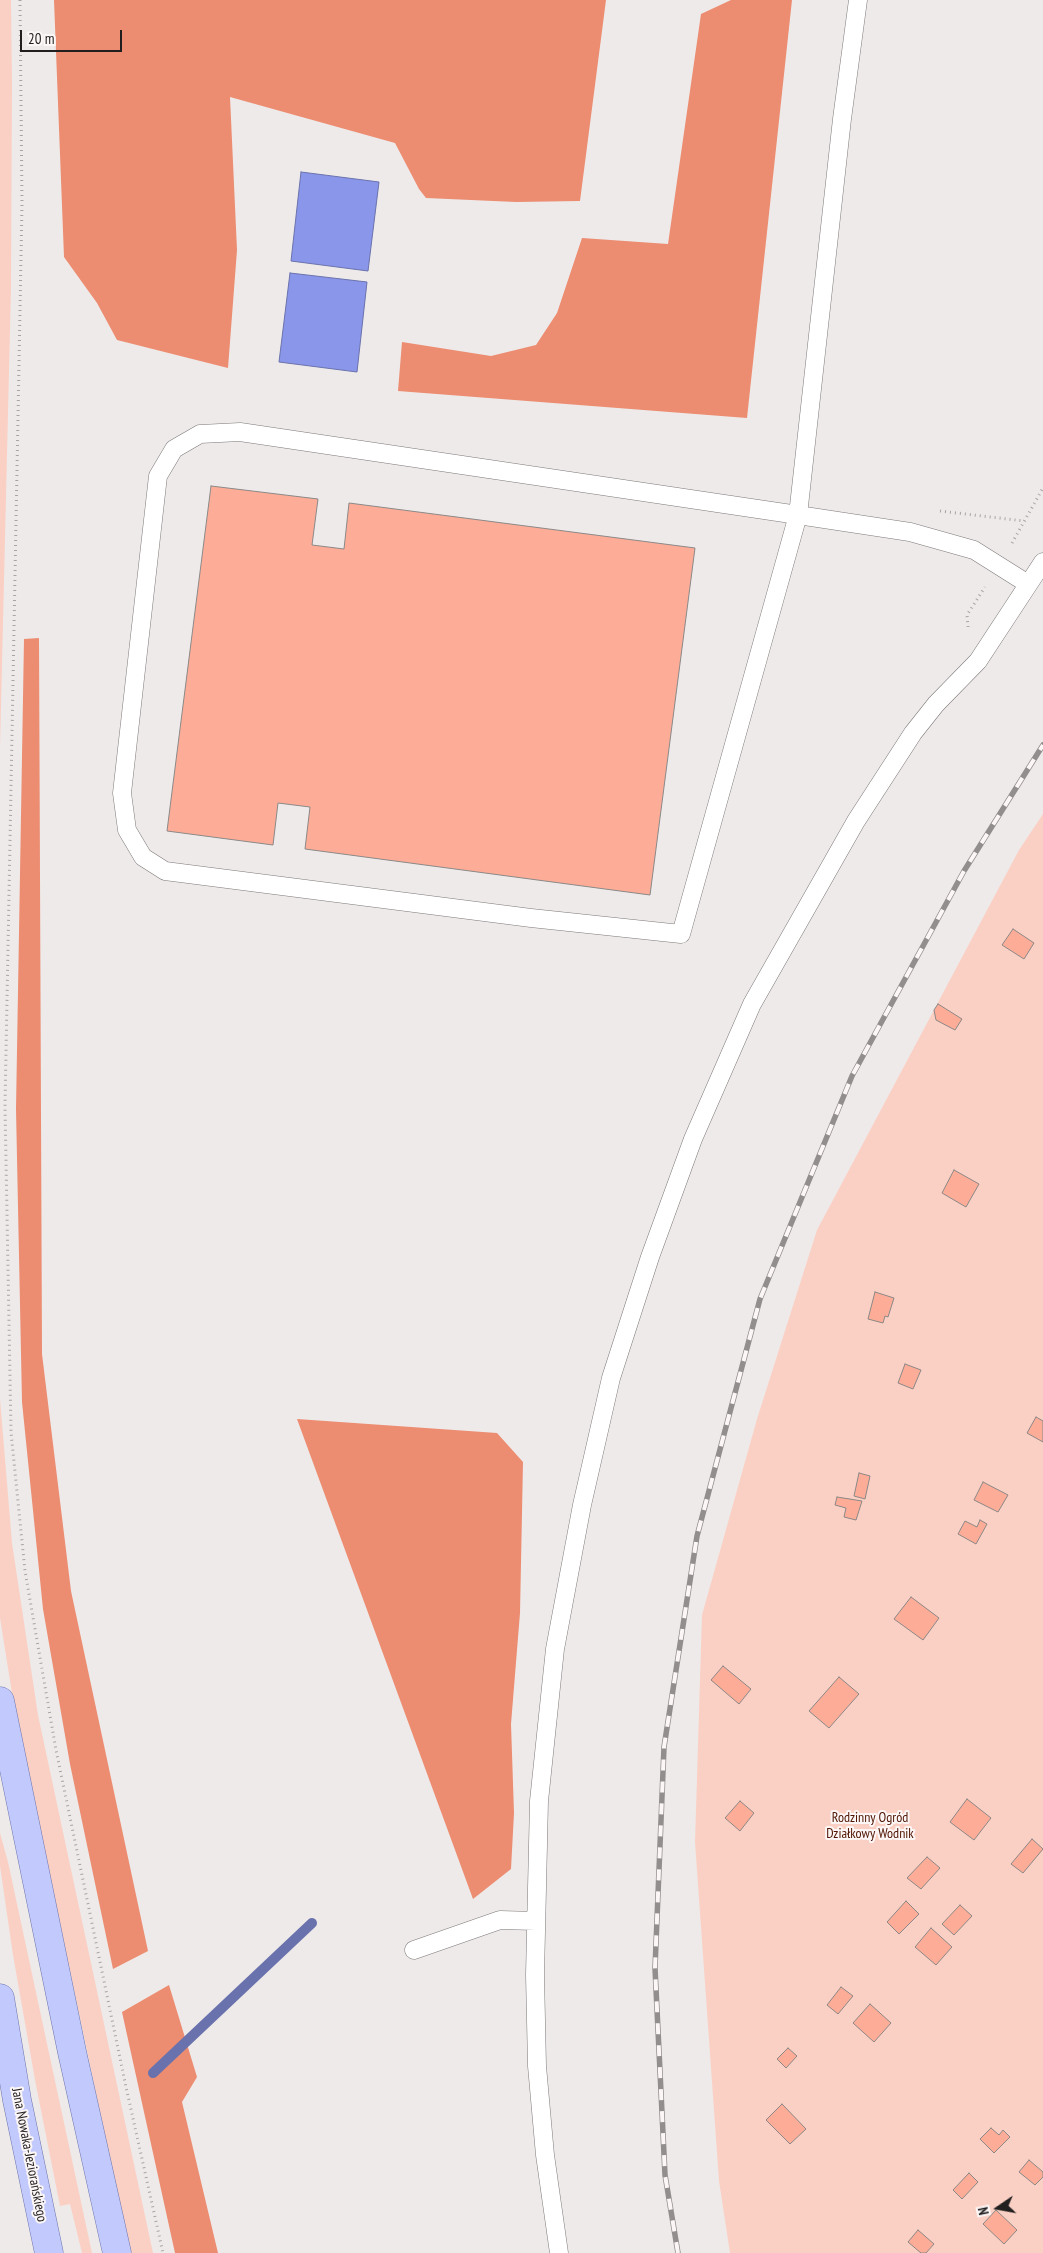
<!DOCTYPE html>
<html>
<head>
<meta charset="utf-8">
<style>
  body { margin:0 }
  #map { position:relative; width:1043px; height:2253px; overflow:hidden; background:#eeeae9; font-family:"PT Sans Narrow",sans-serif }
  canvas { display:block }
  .north { position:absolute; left:973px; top:2183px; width:50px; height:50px; -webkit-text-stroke:4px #fcf7f6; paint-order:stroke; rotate:258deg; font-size:14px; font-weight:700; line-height:20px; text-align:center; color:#201e1e }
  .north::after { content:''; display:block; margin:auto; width:18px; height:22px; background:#201e1e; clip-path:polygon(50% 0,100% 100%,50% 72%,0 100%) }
  .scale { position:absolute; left:20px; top:30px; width:102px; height:22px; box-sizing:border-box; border:2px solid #201e1e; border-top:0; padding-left:6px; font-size:15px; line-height:18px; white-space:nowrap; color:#201e1e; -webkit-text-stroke:4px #fcf7f6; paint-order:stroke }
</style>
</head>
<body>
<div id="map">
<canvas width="1043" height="2253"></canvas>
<div class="north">N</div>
<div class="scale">20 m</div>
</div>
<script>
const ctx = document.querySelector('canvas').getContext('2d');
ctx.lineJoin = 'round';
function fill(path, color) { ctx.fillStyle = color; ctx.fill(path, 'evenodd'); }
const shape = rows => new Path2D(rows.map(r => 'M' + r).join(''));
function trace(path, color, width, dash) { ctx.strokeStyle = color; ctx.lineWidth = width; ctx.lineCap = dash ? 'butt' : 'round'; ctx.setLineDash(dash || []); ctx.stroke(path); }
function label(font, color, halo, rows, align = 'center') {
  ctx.font = font + ' "PT Sans Narrow",sans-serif'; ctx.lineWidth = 4; ctx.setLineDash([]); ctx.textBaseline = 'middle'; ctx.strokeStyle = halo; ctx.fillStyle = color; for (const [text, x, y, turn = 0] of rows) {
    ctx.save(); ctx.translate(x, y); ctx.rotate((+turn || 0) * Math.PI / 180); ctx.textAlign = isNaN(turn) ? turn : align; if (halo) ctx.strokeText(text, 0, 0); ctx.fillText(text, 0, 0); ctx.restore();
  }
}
const green = shape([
  [0,0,11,0,12,86,11,288,0,748],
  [1043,814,1043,2253,730,2253,719,2181,695,1842,702,1615,757,1419,817,1230,1019,850],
  [0,1399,12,1543,38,1715,153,2253,130,2253,15,1712,0,1618],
  [0,1833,8,1862,92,2253,82,2253,70,2204,60,2206,35,2080,13,1955,0,1866]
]);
const forest = shape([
  [54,0,606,0,580,201,516,202,426,198,419,189,395,143,230,97,237,250,228,368,117,340,97,303,64,257],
  [731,0,792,0,747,418,398,391,402,342,491,356,536,345,557,313,582,238,668,244,701,14],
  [39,638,42,1354,71,1591,148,1951,113,1969,70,1764,43,1609,22,1402,16,1109,24,639],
  [297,1419,497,1433,523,1462,520,1613,511,1724,514,1813,511,1869,473,1899],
  [169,1985,197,2077,182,2102,218,2253,175,2253,122,2012]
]);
const water = shape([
  [301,172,379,182,368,271,291,261,301,172],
  [290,273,367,282,357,372,279,362,290,273]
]);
const stream = shape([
  [153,2073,312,1923]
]);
const building = shape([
  [211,486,318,499,312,545,344,549,349,503,695,548,650,895,305,849,310,807,278,803,273,845,167,831,211,486],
  [1013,929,1034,943,1024,959,1002,945,1013,929],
  [938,1004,962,1019,955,1030,936,1020,934,1010,938,1004],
  [954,1170,979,1184,966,1207,942,1193,954,1170],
  [875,1292,894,1298,888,1317,885,1316,883,1323,868,1319,875,1292],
  [905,1364,921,1370,913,1389,898,1383,905,1364],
  [1036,1417,1043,1421,1043,1442,1027,1433,1036,1417],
  [859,1473,870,1476,865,1499,854,1496,859,1473],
  [983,1482,1008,1495,998,1512,974,1500,983,1482],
  [837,1497,862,1501,856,1520,844,1517,846,1508,835,1505,837,1497],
  [980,1520,987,1524,976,1544,958,1534,965,1521,977,1527,980,1520],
  [911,1597,939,1618,923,1640,894,1619,911,1597],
  [723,1666,751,1689,739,1704,711,1680,723,1666],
  [839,1677,859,1694,829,1728,809,1711,839,1677],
  [967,1799,991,1818,974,1840,950,1822,967,1799],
  [740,1801,754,1813,740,1831,725,1818,740,1801],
  [1032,1839,1043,1849,1023,1873,1011,1864,1032,1839],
  [927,1857,940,1868,921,1889,907,1878,927,1857],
  [906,1901,919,1914,899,1934,887,1922,906,1901],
  [960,1905,972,1916,954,1935,942,1924,960,1905],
  [931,1928,952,1947,936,1965,915,1947,931,1928],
  [841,1987,853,1996,838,2014,827,2005,841,1987],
  [870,2004,891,2023,874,2042,853,2023,870,2004],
  [788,2048,797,2056,786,2068,777,2059,788,2048],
  [782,2104,806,2129,790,2144,766,2120,782,2104],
  [991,2128,999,2135,1003,2130,1010,2137,994,2153,980,2139,991,2128],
  [1029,2160,1043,2172,1043,2177,1035,2185,1019,2172,1029,2160],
  [969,2173,978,2182,962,2199,953,2190,969,2173],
  [996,2210,1017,2230,1004,2244,983,2224,996,2210],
  [918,2230,934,2244,926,2253,921,2253,908,2242,918,2230]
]);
const path = shape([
  [20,0,22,204,5,1106,11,1432,25,1571,56,1750,126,2087,163,2253],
  [940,511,1024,521],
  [1012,543,1043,488],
  [968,627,967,615,985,587]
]);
const service = shape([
  [858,0,842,119,798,515,681,934,531,918,165,871,143,857,127,830,122,793,158,476,174,449,200,434,240,432,798,515,910,532,974,550,1028,584],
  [414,1950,500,1920,536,1921],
  [559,2253,545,2155,537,2066,535,1975,539,1801,555,1649,582,1505,611,1378,650,1257,693,1139,752,1004,856,821,913,733,936,704,978,661,1043,562]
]);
const primary = shape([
  [0,1701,72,2052,117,2253],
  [0,1998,17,2100,49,2253]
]);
const rail = shape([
  [678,2253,665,2175,655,1968,664,1747,697,1536,760,1299,852,1076,964,871,1043,745]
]);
const parkNames = [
  ["Rodzinny Ogród",870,1818],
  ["Działkowy Wodnik",870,1834]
];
const streetNames = [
  ["Jana Nowaka-Jeziorańskiego",29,2155,79]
];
fill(green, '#fbd0c4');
fill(forest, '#ec8c71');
fill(water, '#8996ea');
trace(water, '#6a72ad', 1);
trace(stream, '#6a72ad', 10);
fill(building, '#fdad97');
trace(building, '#8b8887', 1);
trace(service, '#7d7978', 19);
trace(primary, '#6f76ae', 29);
trace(path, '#a7a4a3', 3, [1, 4]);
trace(service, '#fff', 18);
trace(primary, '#c2cafd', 28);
trace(rail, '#918e8d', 5.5);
trace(rail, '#fcf7f6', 4, [11]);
label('14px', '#501504', '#fcf7f6', parkNames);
label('14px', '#201e1e', '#fcf7f6', streetNames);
</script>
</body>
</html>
